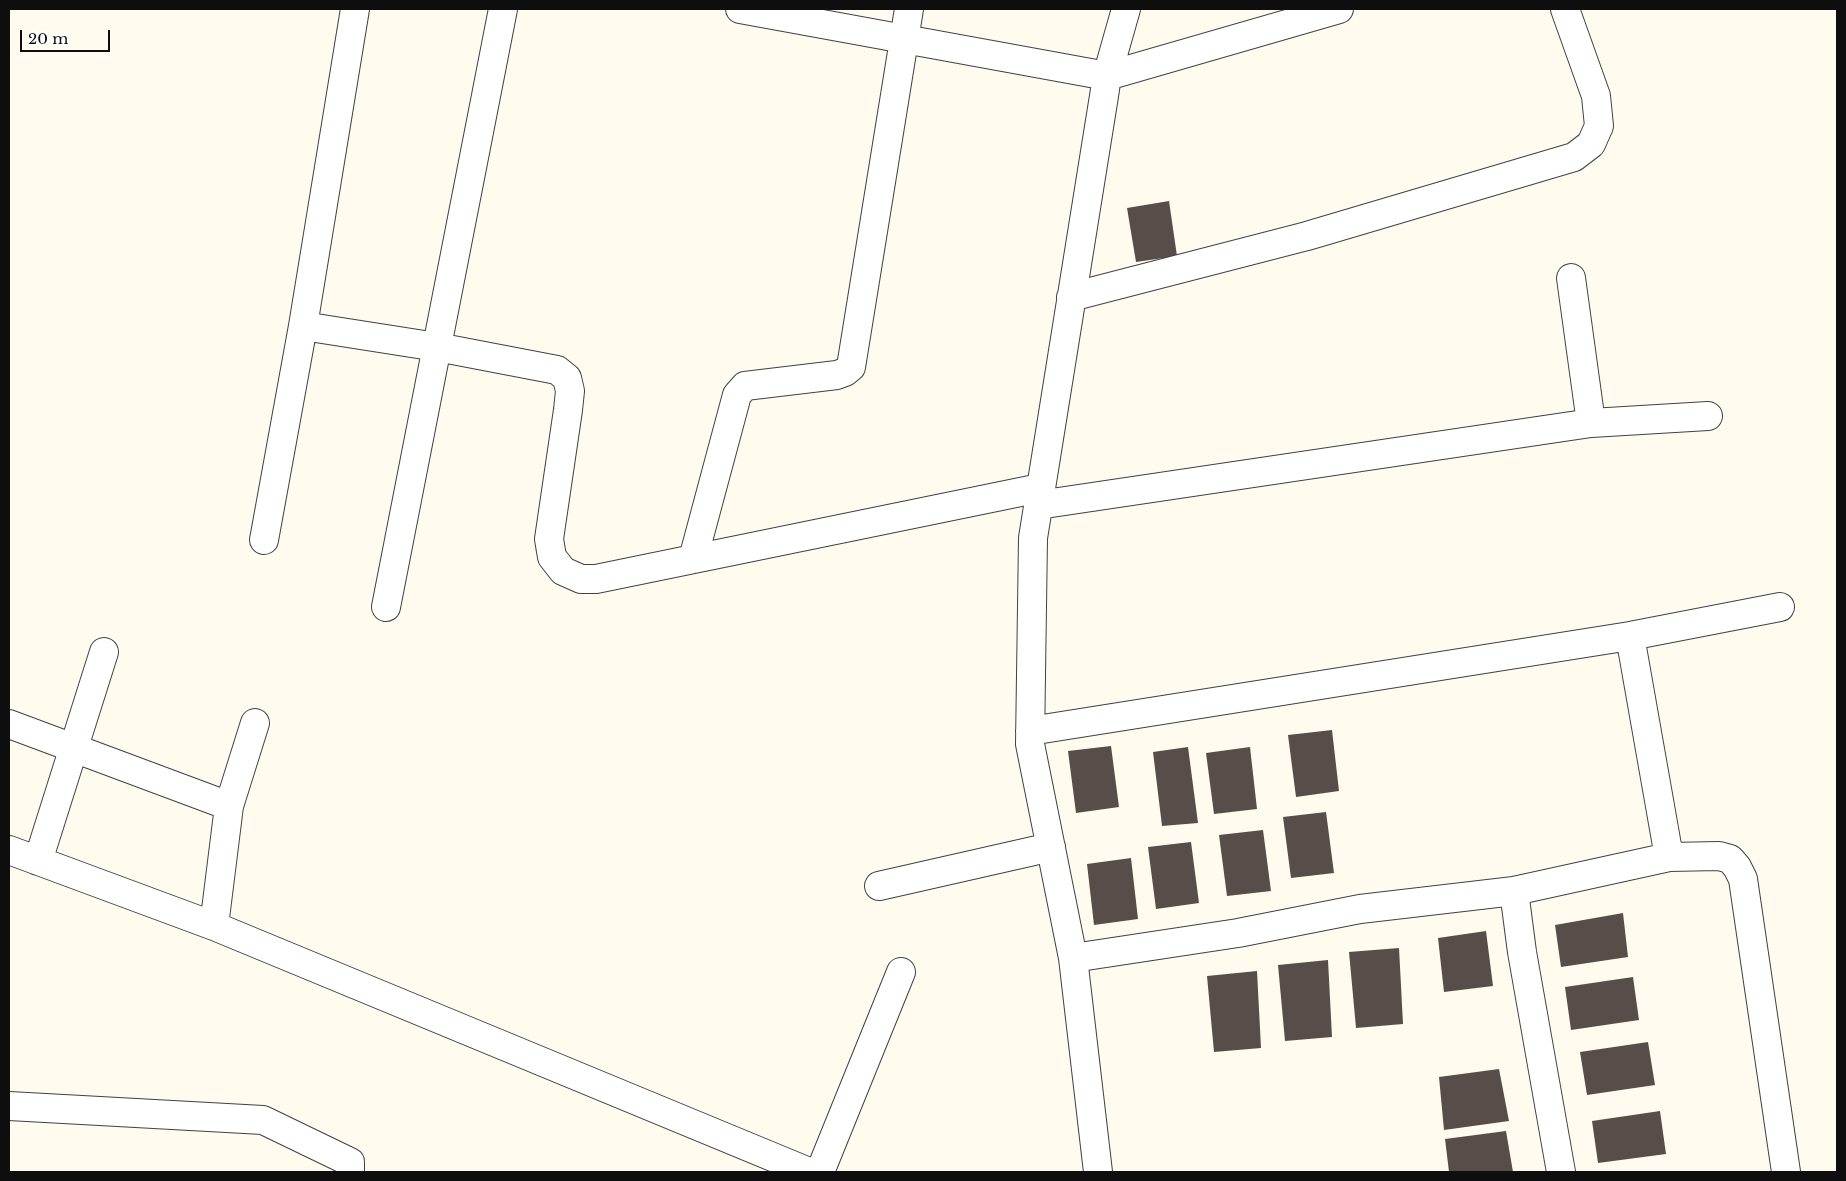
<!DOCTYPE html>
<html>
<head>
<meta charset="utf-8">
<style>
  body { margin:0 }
  #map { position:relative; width:1846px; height:1181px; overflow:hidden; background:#fffbef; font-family:"Libre Baskerville",serif }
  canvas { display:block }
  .frame { position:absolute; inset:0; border:10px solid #0e0e0e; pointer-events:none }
  .scale { position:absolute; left:20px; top:30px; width:90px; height:22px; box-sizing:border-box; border:2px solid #0e0e0e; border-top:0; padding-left:6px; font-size:15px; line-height:18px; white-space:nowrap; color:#0e0e0e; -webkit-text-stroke:4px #fff; paint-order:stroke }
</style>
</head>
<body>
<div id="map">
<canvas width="1846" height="1181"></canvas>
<div class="frame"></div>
<div class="scale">20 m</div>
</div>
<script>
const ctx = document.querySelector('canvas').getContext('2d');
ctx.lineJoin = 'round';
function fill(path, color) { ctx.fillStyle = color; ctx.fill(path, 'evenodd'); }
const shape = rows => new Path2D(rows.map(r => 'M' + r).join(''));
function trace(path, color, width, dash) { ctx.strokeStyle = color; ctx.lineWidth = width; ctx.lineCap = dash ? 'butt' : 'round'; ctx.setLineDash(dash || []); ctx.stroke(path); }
const building = shape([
  [1169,201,1177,256,1136,262,1127,208],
  [1332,730,1339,791,1296,797,1288,735],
  [1111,746,1119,807,1076,813,1068,751],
  [1188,747,1198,823,1162,826,1153,752],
  [1250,747,1257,809,1214,814,1206,753],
  [1326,812,1334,873,1291,878,1283,817],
  [1263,830,1271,891,1227,896,1219,835],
  [1191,842,1199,903,1156,909,1148,847],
  [1131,858,1138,919,1094,925,1087,864],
  [1623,913,1628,957,1561,967,1555,925],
  [1486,931,1493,986,1444,992,1438,938],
  [1399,948,1403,1024,1356,1028,1349,952],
  [1328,960,1332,1037,1285,1041,1278,965],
  [1257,971,1261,1048,1214,1052,1207,976],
  [1633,977,1639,1020,1571,1030,1565,987],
  [1648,1042,1655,1085,1587,1095,1580,1052],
  [1499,1069,1509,1121,1444,1130,1439,1077],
  [1660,1111,1666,1154,1598,1163,1592,1121],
  [1506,1131,1513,1172,1449,1172,1445,1139]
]);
const minor = shape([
  [740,9,1107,76,1339,9],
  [1126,9,1107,76,1104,96,1033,538,1030,744,1073,958,1238,933,1360,909,1514,891,1669,857,1719,856,1730,859,1737,867,1743,879,1786,1172],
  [1571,278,1591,423],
  [1071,297,1307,236,1574,157,1591,144,1599,126,1596,96,1565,9],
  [303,326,437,347,557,370,567,378,570,391,568,410,549,539,552,557,563,571,581,579,596,579,1040,488],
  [1038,505,1591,423,1708,416],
  [264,540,303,326,355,9],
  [693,559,737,395,745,386,837,375,845,372,851,367,909,9],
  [386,607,503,9],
  [9,724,229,806],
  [1030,731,1630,636],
  [9,850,214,926,809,1172],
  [1669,857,1630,636,1780,607],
  [38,861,104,652],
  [879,886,1051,847],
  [1514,891,1522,952,1561,1172],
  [214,926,229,806,255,723],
  [1073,958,1098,1172],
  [9,1106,263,1120,350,1162,350,1172],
  [820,1172,901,972]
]);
fill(building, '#574e4a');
trace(minor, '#414141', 30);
trace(minor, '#fff', 28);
</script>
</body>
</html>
